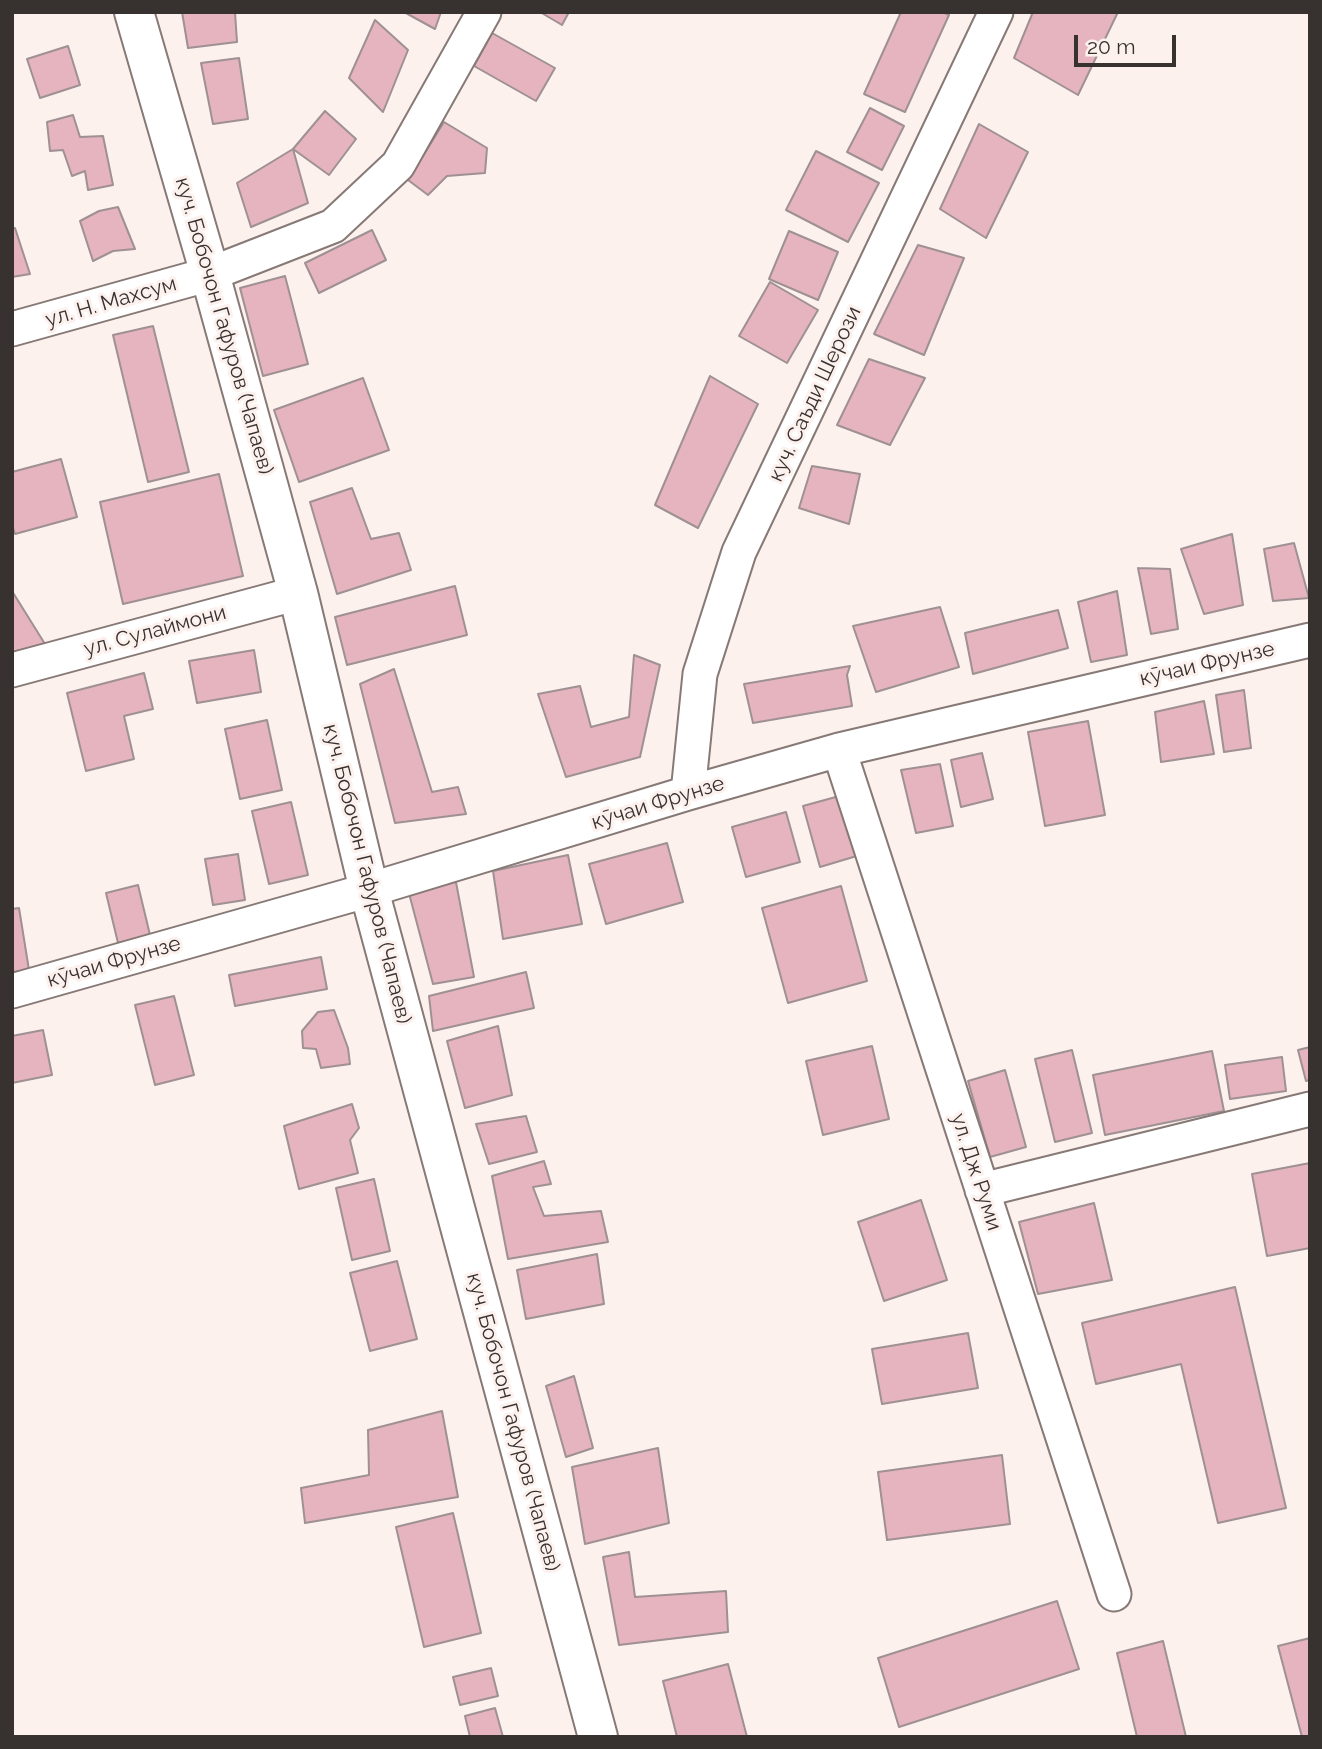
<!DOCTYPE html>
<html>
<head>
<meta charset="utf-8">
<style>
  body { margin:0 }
  #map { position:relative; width:1322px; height:1749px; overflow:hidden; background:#fdf1ee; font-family:Raleway,sans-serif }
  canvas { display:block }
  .frame { position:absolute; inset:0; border:14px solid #373130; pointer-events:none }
  .scale { position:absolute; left:1074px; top:35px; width:102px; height:32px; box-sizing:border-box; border:4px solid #373130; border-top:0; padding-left:9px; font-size:21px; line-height:24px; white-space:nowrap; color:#373130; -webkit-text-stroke:5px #fdf1ee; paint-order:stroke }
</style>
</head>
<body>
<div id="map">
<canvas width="1322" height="1749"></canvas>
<div class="frame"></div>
<div class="scale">20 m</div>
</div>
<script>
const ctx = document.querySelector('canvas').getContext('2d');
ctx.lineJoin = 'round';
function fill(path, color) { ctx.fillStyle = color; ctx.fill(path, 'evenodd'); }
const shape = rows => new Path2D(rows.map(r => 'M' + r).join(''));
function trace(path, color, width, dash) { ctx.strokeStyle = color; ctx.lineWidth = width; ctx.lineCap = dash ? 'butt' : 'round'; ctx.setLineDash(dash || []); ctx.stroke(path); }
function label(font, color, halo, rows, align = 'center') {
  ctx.font = font + ' Raleway,sans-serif'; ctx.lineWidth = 6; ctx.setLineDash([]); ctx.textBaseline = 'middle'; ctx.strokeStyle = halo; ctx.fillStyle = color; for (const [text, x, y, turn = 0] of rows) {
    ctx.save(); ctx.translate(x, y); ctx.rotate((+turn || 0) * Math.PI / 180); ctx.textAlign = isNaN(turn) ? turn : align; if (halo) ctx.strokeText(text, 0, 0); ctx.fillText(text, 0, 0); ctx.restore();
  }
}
const building = shape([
  [182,12,235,12,237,42,188,48,182,12],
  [404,12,441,12,435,29,404,12],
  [540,12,569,12,562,25,540,12],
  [901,12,943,12,949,15,905,112,864,94,901,12],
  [1033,12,1118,12,1078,95,1014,58,1033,12],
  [375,20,408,50,383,112,349,78,375,20],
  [492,33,555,68,536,101,474,66,492,33],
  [68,46,80,85,40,98,27,59,68,46],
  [239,58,248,119,213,124,201,63,239,58],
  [870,108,904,126,882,170,847,152,870,108],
  [325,111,356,139,329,175,293,149,325,111],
  [73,115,80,137,103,136,113,185,88,190,85,171,72,176,63,150,50,151,47,122,73,115],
  [444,122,487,148,485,173,447,176,428,195,408,180,444,122],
  [979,124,1028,152,986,238,940,209,979,124],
  [293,149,308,203,251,227,237,183,293,149],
  [816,151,879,183,848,242,786,210,816,151],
  [118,207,135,249,113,251,93,261,80,221,99,211,118,207],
  [15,228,30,274,12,277,12,229,15,228],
  [372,230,386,260,319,293,305,263,372,230],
  [789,231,838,252,818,300,769,279,789,231],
  [918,245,964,258,924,355,874,334,918,245],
  [285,276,308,364,263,376,240,288,285,276],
  [770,282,818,310,787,363,739,336,770,282],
  [153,326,189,472,148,482,113,335,153,326],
  [869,359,925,378,890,445,837,425,869,359],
  [710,376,758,404,698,528,655,505,710,376],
  [363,378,389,450,299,482,274,410,363,378],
  [61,459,77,517,15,534,12,525,12,472,61,459],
  [812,466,860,474,849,524,799,508,812,466],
  [219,474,243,576,123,604,100,502,219,474],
  [352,488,371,539,399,533,411,570,337,594,310,502,352,488],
  [1232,534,1243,605,1204,614,1181,549,1232,534],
  [1294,543,1309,598,1273,601,1264,549,1294,543],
  [1138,568,1170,569,1178,629,1151,634,1138,568],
  [455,586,467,635,347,665,335,617,455,586],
  [12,591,45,644,12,653,12,591],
  [1117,591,1127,655,1091,662,1078,602,1117,591],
  [940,607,959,667,876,692,853,626,940,607],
  [1058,610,1068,648,973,674,965,633,1058,610],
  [254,650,261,692,197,703,189,661,254,650],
  [634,655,660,665,640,757,566,777,538,694,580,686,591,727,629,717,634,655],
  [850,666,847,675,852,706,753,723,744,684,850,666],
  [394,669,432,792,458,787,466,814,395,823,360,684,394,669],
  [144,673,153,709,124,716,134,759,86,771,67,693,144,673],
  [1244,690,1251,748,1224,752,1216,695,1244,690],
  [1204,701,1214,754,1161,762,1155,712,1204,701],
  [267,720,282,790,240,799,225,729,267,720],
  [1088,721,1105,815,1045,826,1028,732,1088,721],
  [982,753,993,799,961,807,951,760,982,753],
  [940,764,953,826,916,833,901,770,940,764],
  [843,795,860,855,820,867,803,806,843,795],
  [291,802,308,875,269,884,252,811,291,802],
  [786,812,800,862,746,877,732,827,786,812],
  [667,843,683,902,606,924,589,864,667,843],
  [238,854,245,900,213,905,205,859,238,854],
  [568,855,582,924,503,939,493,871,568,855],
  [455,877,474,977,433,984,406,882,455,877],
  [138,885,150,935,118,943,106,893,138,885],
  [841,886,867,981,788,1003,762,908,841,886],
  [19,908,29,970,12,972,12,909,19,908],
  [321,957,327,989,235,1006,229,975,321,957],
  [526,972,534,1008,433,1031,429,996,526,972],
  [174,996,194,1075,155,1085,135,1005,174,996],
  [334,1010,348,1048,350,1064,321,1068,316,1049,303,1048,302,1031,318,1012,334,1010],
  [498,1026,512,1095,465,1108,447,1041,498,1026],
  [43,1030,52,1075,12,1083,12,1036,43,1030],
  [872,1046,889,1119,823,1135,806,1061,872,1046],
  [1310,1047,1310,1080,1306,1081,1298,1050,1310,1047],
  [1072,1050,1092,1133,1055,1142,1035,1059,1072,1050],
  [1212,1051,1224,1111,1105,1135,1093,1075,1212,1051],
  [1282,1057,1286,1091,1230,1099,1225,1065,1282,1057],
  [1005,1070,1026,1147,990,1157,968,1081,1005,1070],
  [352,1104,359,1128,350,1140,358,1173,299,1189,284,1126,352,1104],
  [526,1116,537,1152,489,1164,476,1124,526,1116],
  [544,1161,551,1184,533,1187,544,1216,601,1211,608,1242,508,1259,492,1176,544,1161],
  [1310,1163,1310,1248,1267,1256,1252,1174,1310,1163],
  [374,1179,390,1251,352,1260,336,1188,374,1179],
  [921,1200,947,1280,884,1301,858,1222,921,1200],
  [1094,1203,1112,1280,1038,1294,1019,1222,1094,1203],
  [597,1254,604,1304,526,1319,517,1270,597,1254],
  [397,1261,417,1339,370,1351,350,1273,397,1261],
  [1235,1287,1286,1508,1218,1523,1181,1364,1096,1384,1082,1323,1235,1287],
  [968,1333,978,1388,882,1404,872,1349,968,1333],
  [574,1376,593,1448,566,1457,546,1386,574,1376],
  [442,1411,458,1497,305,1523,301,1488,369,1475,368,1430,442,1411],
  [658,1448,669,1523,585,1544,572,1467,658,1448],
  [1002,1455,1010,1524,887,1540,878,1472,1002,1455],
  [453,1513,481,1633,424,1647,396,1527,453,1513],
  [629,1552,635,1597,726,1591,728,1632,619,1645,603,1557,629,1552],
  [1057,1601,1079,1669,899,1727,878,1658,1057,1601],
  [1310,1638,1310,1737,1302,1737,1278,1646,1310,1638],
  [1163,1641,1186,1737,1137,1737,1117,1653,1163,1641],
  [728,1664,747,1737,677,1737,663,1681,728,1664],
  [491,1668,498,1696,460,1705,453,1677,491,1668],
  [495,1708,503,1737,470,1737,465,1716,495,1708]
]);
const street = shape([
  [12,329,210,274,333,226,398,165,484,12],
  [12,670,298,593],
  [839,750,1114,1594],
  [688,793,700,674,739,552,996,12],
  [12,991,369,890,688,793,839,750,1310,640],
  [982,1190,1310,1109]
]);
const secondary = shape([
  [134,12,210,274,298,593,369,890,598,1737]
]);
const streetNames = [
  ["ул. Н. Махсум",111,302,-16],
  ["куч. Бобочон Гафуров (Чапаев)",224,326,74],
  ["куч. Саъди Шерози",815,394,-65],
  ["ул. Сулаймони",155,631,-15],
  ["кӯчаи Фрунзе",1207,664,-13],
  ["кӯчаи Фрунзе",658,803,-17],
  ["куч. Бобочон Гафуров (Чапаев)",367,874,76],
  ["кӯчаи Фрунзе",114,962,-16],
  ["ул. Дж Руми",976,1172,72],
  ["куч. Бобочон Гафуров (Чапаев)",513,1422,75]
];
fill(building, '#e5b4bf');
trace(building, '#9e9093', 2);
trace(street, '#867976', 37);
trace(secondary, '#867976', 42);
trace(street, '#fff', 33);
trace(secondary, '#fff', 38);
label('21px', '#373130', '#fdf1ee', streetNames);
</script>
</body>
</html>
